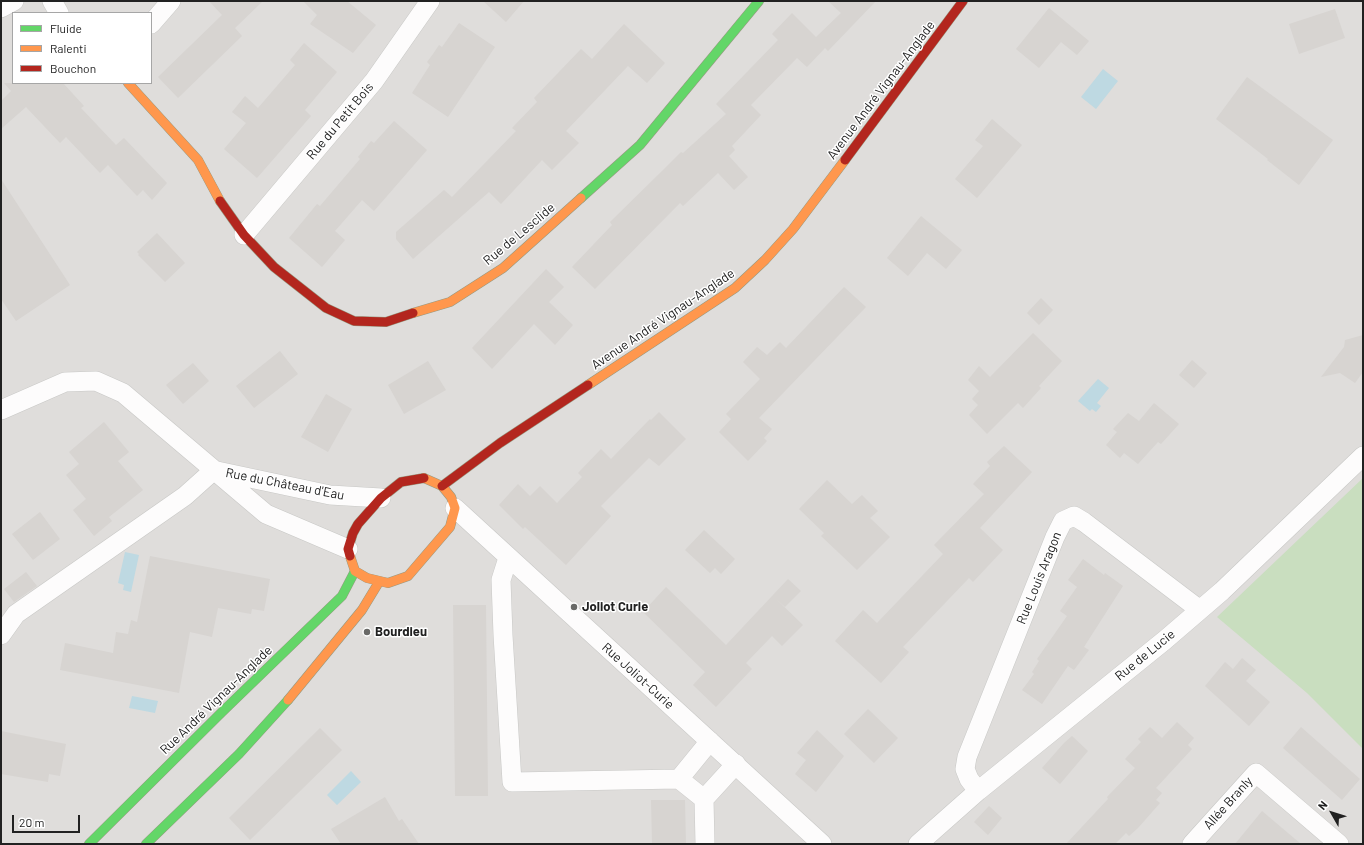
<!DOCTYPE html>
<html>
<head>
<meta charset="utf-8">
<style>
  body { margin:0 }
  #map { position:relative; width:1364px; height:845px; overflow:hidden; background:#f0eeea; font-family:Barlow,sans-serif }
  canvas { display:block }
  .frame { position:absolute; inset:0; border:2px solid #212121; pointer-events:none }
  .legend { position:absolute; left:12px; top:12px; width:140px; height:72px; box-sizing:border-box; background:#fff; border:1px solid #a6a6a6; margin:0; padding:5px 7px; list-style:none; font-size:12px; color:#212121 }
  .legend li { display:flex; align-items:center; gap:8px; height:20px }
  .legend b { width:20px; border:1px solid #a6a6a6 }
  .north { position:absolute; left:1312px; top:793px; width:40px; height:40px; -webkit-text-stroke:3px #fff; paint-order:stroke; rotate:309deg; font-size:11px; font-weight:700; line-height:16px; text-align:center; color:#212121 }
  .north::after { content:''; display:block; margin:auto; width:14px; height:18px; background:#212121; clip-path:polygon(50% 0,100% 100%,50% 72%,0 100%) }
  .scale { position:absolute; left:12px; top:815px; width:68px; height:18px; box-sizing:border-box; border:2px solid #212121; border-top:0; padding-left:5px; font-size:12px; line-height:14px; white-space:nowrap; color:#212121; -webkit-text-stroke:3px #fff; paint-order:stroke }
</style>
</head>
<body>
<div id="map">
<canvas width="1364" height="845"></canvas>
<div class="frame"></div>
<ul class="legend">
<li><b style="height:5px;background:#63d668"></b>Fluide</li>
<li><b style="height:5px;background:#ff974d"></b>Ralenti</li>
<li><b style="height:5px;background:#b3261e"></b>Bouchon</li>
</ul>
<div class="north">N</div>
<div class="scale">20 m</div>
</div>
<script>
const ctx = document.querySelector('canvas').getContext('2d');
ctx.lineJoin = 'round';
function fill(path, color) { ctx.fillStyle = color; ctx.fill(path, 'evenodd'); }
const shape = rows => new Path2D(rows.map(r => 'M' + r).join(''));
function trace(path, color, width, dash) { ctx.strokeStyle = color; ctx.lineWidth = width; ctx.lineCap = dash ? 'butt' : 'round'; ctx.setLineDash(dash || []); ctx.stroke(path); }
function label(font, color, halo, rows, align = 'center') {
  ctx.font = font + ' Barlow,sans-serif'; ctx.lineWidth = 3; ctx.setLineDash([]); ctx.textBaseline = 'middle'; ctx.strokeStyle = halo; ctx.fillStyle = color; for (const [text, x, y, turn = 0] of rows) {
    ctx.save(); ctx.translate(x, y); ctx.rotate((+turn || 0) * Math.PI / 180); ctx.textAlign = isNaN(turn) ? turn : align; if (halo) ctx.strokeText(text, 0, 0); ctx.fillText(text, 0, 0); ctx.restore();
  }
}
const residential = shape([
  [1,1,1363,1,1363,844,1,844],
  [13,13,151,13,151,83,13,83]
]);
const forest = shape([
  [1363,478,1363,749,1307,693,1217,617]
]);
const water = shape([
  [1103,69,1118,81,1096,109,1081,97],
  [1098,379,1109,388,1097,403,1101,406,1096,412,1092,409,1090,411,1078,401],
  [125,552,139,555,131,592,123,590,124,585,118,583],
  [132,696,158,701,155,713,129,708],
  [351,771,361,782,337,805,327,795]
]);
const building = shape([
  [209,1,263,1,235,28,242,36,178,98,158,77,222,15],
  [303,1,347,1,376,25,353,53,310,24,317,15],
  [483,1,524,1,506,22],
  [828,1,876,1,828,51,825,48,807,67,797,58,751,105,761,115,732,146,735,150,729,156,748,177,734,190,718,173,683,206,680,203,595,289,572,267,612,225,610,222,662,171,681,152,683,153,726,114,716,104,778,40,772,34,792,13,816,37,841,13],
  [1049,8,1089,41,1077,55,1061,42,1039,68,1016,49],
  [1335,9,1345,38,1299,54,1289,24],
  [459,23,495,47,448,117,412,93,430,65,427,62,433,54,439,45,442,47],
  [624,24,665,63,647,83,628,66,566,131,579,143,552,170,542,160,501,204,489,192,413,259,396,239,396,232,444,190,452,197,516,131,512,128,537,102,534,98,581,49,592,59],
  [304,43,337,72,305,110,311,116,257,178,224,149,246,123,232,112,245,96,258,108,295,65,290,60],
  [1247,77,1333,140,1299,185,1267,160,1268,159,1216,119],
  [4,83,63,83,84,106,81,108,116,145,124,138,167,183,152,200,143,190,137,196,108,165,100,173,66,137,60,143,26,107,1,129,1,101,11,91],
  [992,119,1022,145,977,198,955,179,983,146,975,140],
  [394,121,427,150,374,211,362,200,335,231,345,240,322,267,289,238,317,204,320,206,360,159,358,157,371,141,374,143],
  [1,179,70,285,16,321,1,299],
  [921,216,962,250,946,269,927,253,908,276,887,258],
  [157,233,185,263,165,282,138,255,139,254,137,252],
  [546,269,564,287,549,302,573,325,555,345,534,324,492,369,472,348],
  [844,287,866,307,759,418,772,429,764,438,767,441,748,461,719,432,731,419,726,414,760,379,743,362,757,347,767,355,780,342,786,348],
  [1041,298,1053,310,1039,325,1027,313],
  [1033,333,1062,361,1039,386,1041,388,1023,408,1018,403,987,434,969,415,978,405,972,399,979,391,968,380,979,366,990,377],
  [1363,335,1363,372,1355,383,1340,373,1321,377,1344,347,1345,340],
  [280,351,298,374,254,408,236,386],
  [1192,360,1207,373,1194,388,1179,375],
  [428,361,446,390,404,414,388,385],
  [193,363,209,381,183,404,166,385],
  [326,394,352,409,328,452,301,437],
  [1154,403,1179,424,1161,444,1158,442,1138,464,1124,453,1120,458,1106,445,1117,432,1113,429,1128,413,1139,421],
  [659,412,686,439,659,466,649,458,601,506,611,516,566,565,525,527,523,529,499,505,518,484,530,496,540,486,557,503,582,477,578,473,601,449,611,459,650,419,651,420],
  [104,422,129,452,118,461,143,490,109,517,112,521,94,536,73,510,86,499,66,475,79,464,69,452],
  [1004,446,1032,472,980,528,1003,550,973,582,969,578,903,647,909,652,881,683,835,641,863,610,877,623,943,554,934,545,984,494,973,484,990,466,987,462],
  [827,480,852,504,862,495,878,511,870,518,890,537,857,570,821,536,824,533,799,509],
  [40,512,60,539,33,560,12,534],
  [704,530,735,559,721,574,715,568,710,573,685,550],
  [150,556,270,579,264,611,252,609,251,614,218,608,212,637,190,632,179,693,60,670,65,643,113,653,116,632,128,634,131,620,137,622],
  [1083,559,1104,575,1105,573,1123,586,1084,647,1089,650,1074,670,1068,666,1042,704,1022,690,1034,674,1032,672,1039,661,1037,659,1067,616,1060,611,1077,587,1068,580],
  [26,572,37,586,14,602,4,589],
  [788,579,801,591,785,607,776,599,803,625,782,646,772,636,746,663,752,669,716,707,693,685,705,672,643,612,666,587,726,645],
  [453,605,486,605,488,796,455,796],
  [1242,658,1256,670,1246,681,1270,702,1249,726,1205,686,1225,662,1233,669],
  [868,709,898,738,874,763,844,734],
  [1177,722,1194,738,1188,745,1192,749,1156,788,1162,793,1156,800,1160,803,1138,828,1129,836,1126,833,1115,844,1066,844,1108,799,1107,797,1135,768,1125,759,1141,742,1138,739,1150,727,1162,738],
  [1301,727,1360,779,1342,800,1283,748],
  [320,728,342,750,250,840,229,818],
  [817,730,844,756,816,792,795,774,806,760,797,753],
  [1,731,66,744,60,776,49,774,48,782,1,774],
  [1072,736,1088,751,1060,784,1042,768,1064,743],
  [385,797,399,821,402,819,419,844,341,844,331,829],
  [651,800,685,800,686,844,652,844],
  [989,806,1002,818,988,835,974,822],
  [1262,811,1301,844,1235,844]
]);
const street = shape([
  [52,1,59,13],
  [1,8,14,1],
  [151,24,171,1],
  [244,235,374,81,430,1],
  [1,410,65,382,96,381,123,393,266,514,348,549],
  [217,471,330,495,381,498],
  [455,508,822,844],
  [508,558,501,580,503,635,512,782,679,779,710,741],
  [1,635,16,614,185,496,214,470],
  [679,779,704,799],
  [978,791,969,779,965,769,967,757,1055,537,1063,521,1074,516,1084,522,1200,610],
  [705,844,704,799,736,764],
  [918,844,978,791,1165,640,1222,591,1363,456],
  [1192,844,1256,773,1339,844]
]);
const fast = shape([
  [581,198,640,145,759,1],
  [89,844,222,712,342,596,355,571],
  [146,844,239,754,288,700]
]);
const slow = shape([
  [128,83,198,160,220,201],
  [413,313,450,302,503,268,581,198],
  [588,385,735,288,765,260,793,229,845,160],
  [350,556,355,571,367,578,388,583,408,576,450,527,455,508,451,497,442,486,424,478],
  [288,700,362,610,379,582]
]);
const jam = shape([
  [845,160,963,1],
  [220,201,244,235,274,267,326,308,354,321,386,322,413,313],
  [442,486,500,443,588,385],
  [350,556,348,549,353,533,358,524,381,498,401,482,424,478]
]);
const markers = [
  [574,607,4,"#696967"],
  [367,632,4,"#696967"]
];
const streetNames = [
  ["Avenue André Vignau-Anglade",881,90,-53],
  ["Rue du Petit Bois",340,121,-50],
  ["Rue de Lesclide",519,234,-40],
  ["Avenue André Vignau-Anglade",663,319,-34],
  ["Rue du Château d'Eau",285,484,11],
  ["Rue Louis Aragon",1039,578,-68],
  ["Rue de Lucie",1145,655,-39],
  ["Rue Joliot-Curie",638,676,42],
  ["Rue André Vignau-Anglade",216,700,-44],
  ["Allée Branly",1228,803,-48]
];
const poiNames = [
  ["Joliot Curie",582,607],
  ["Bourdieu",375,632]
];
fill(residential, '#dfdddb');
fill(forest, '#c9debf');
fill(water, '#bed9e2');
fill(building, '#d7d4d1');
trace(street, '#c8c8c6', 20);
trace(fast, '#979a81', 10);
trace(slow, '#979a81', 10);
trace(jam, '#979a81', 10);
trace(street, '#fdfcfc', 19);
trace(fast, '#63d668', 9);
trace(slow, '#ff974d', 9);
trace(jam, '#b3261e', 9);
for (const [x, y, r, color] of markers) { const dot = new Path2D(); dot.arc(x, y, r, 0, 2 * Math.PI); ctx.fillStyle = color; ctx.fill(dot); trace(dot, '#fff', 1.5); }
label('13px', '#212121', '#fff', streetNames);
label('bold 13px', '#212121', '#fff', poiNames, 'left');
</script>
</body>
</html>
